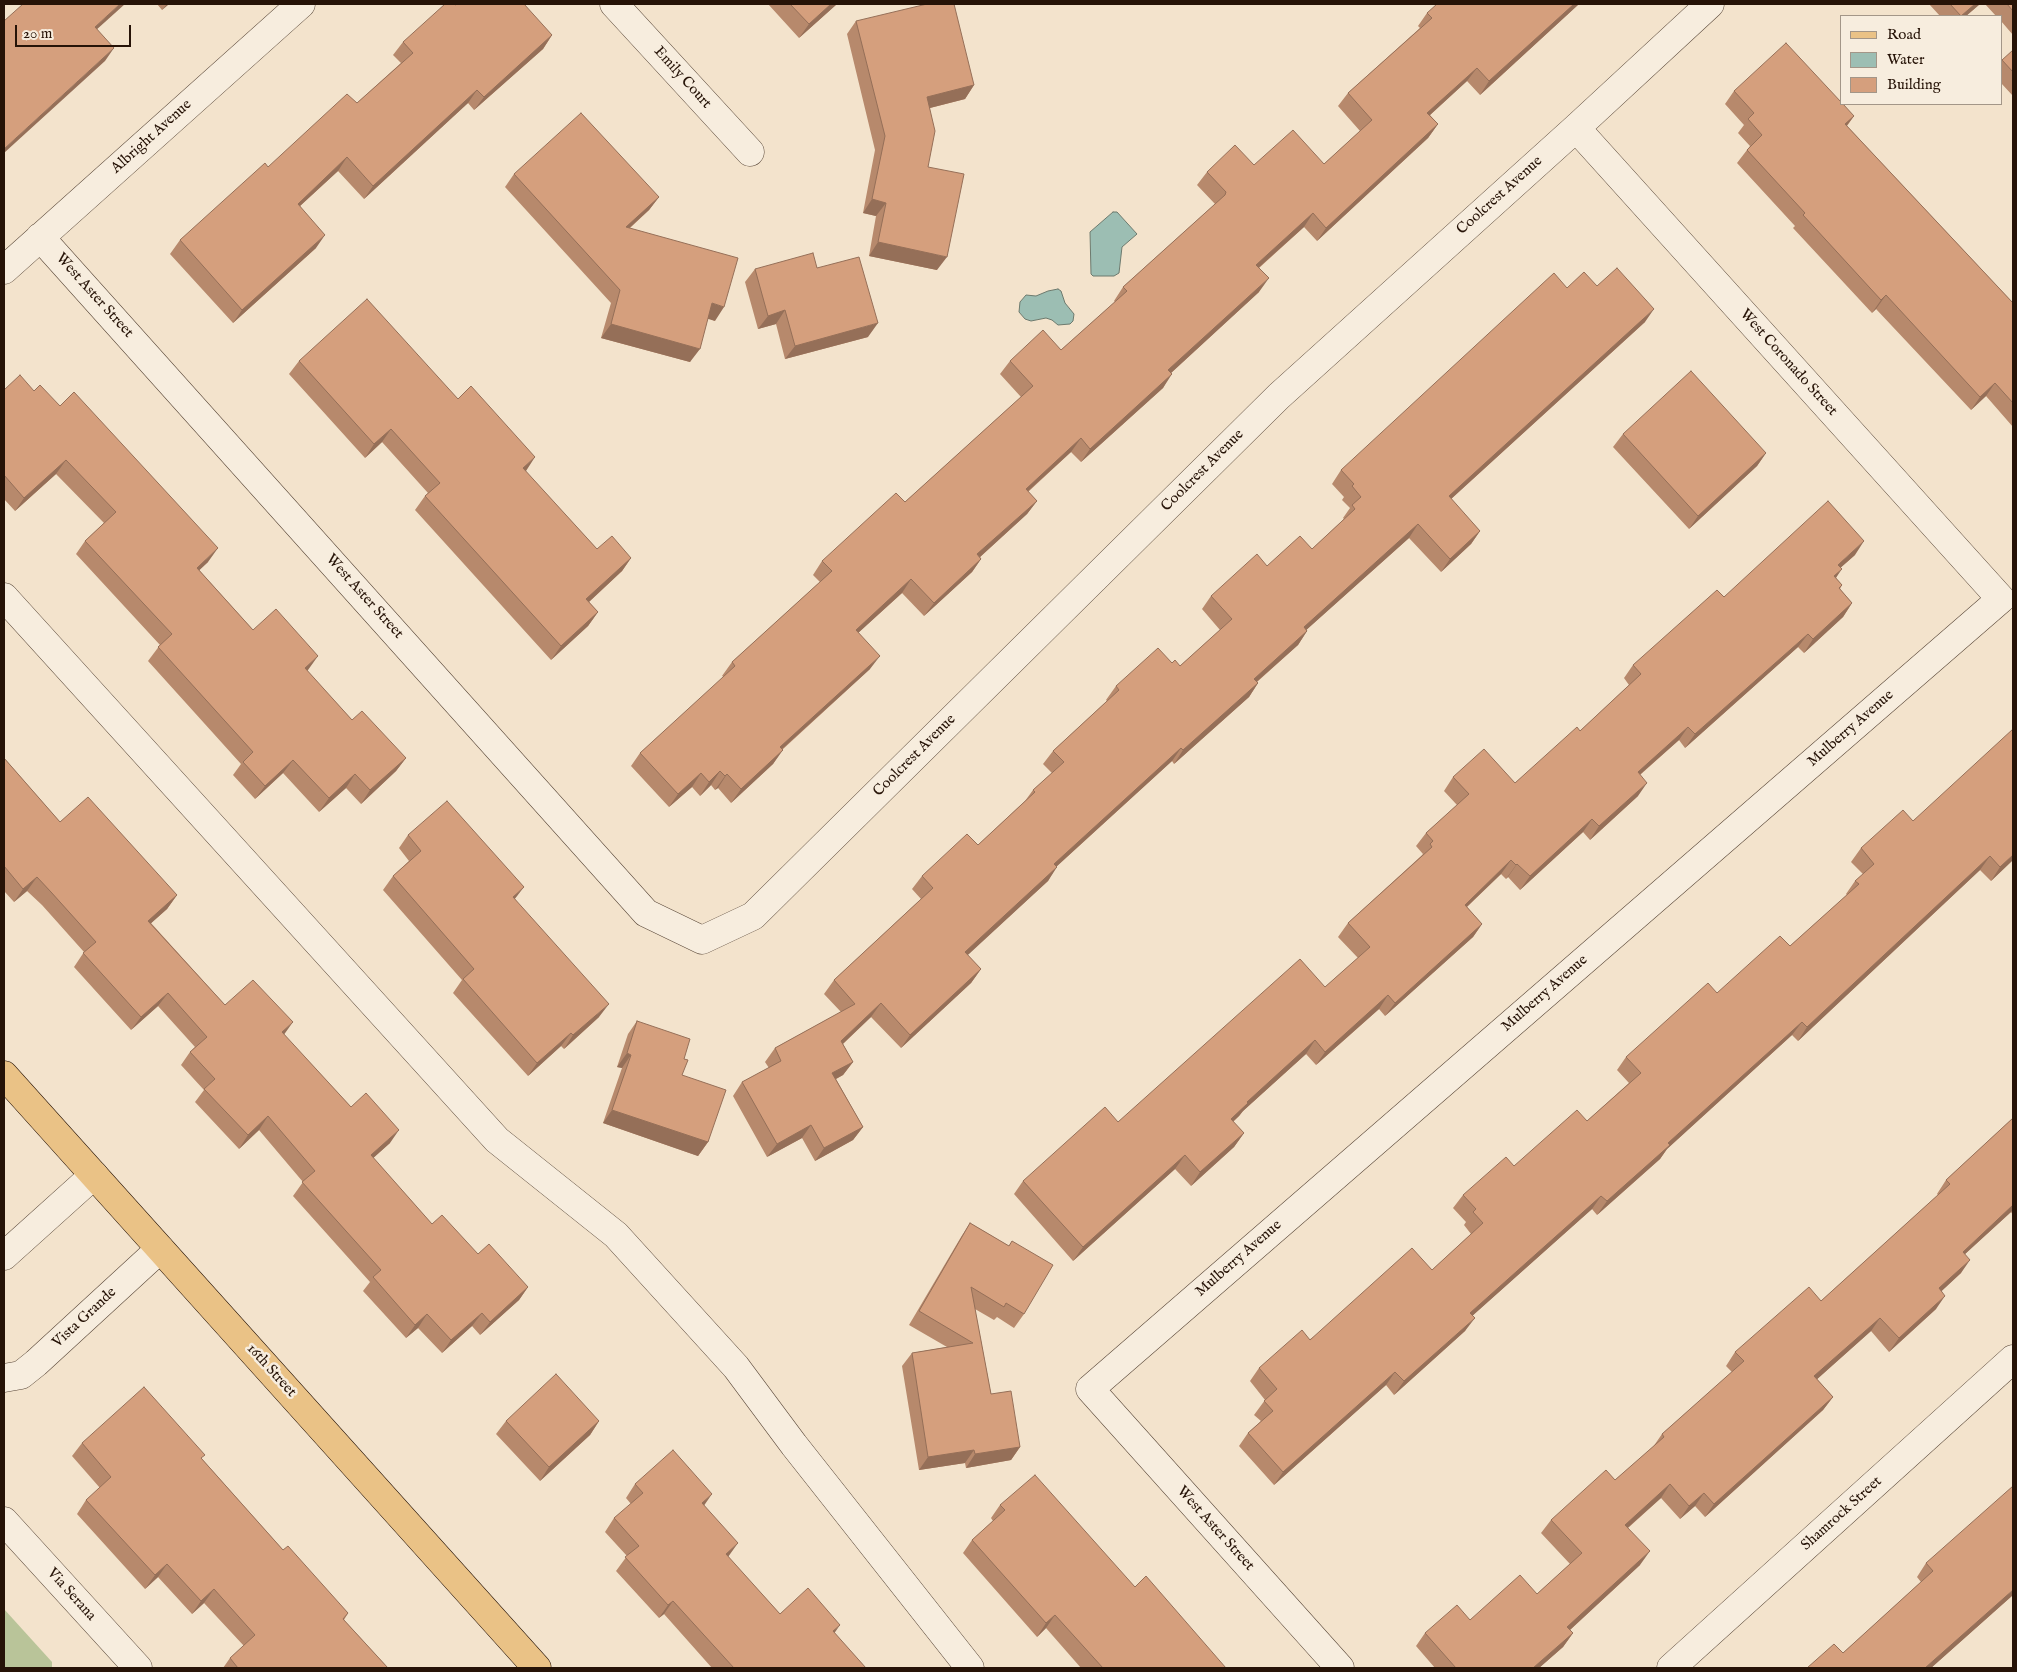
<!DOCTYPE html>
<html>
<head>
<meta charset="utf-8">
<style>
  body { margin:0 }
  #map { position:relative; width:2017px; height:1672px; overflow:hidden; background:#f3e3cc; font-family:"IM FELL English",serif }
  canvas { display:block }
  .frame { position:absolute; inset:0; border:5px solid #261307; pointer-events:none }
  .legend { position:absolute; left:1840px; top:15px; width:162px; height:90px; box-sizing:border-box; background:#f7edde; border:1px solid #a39688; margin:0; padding:6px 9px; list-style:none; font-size:15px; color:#261307 }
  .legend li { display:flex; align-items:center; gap:10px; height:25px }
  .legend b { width:25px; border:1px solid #a39688 }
  .scale { position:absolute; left:15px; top:25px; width:116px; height:22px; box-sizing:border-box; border:2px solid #261307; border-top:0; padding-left:6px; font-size:15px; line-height:18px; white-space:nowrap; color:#261307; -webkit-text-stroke:4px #f7edde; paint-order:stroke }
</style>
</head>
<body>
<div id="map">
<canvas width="2017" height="1672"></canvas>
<div class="frame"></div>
<ul class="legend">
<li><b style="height:6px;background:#eac286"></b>Road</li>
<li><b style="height:14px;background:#9cbeb3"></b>Water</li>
<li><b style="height:14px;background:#d59f7d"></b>Building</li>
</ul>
<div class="scale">20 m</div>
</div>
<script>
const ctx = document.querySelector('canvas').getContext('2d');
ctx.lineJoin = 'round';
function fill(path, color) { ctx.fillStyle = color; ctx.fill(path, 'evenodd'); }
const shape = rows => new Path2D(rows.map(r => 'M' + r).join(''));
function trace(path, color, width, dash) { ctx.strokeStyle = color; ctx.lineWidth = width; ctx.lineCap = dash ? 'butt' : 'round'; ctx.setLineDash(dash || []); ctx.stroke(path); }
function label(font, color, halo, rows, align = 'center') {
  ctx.font = font + ' "IM FELL English",serif'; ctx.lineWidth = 5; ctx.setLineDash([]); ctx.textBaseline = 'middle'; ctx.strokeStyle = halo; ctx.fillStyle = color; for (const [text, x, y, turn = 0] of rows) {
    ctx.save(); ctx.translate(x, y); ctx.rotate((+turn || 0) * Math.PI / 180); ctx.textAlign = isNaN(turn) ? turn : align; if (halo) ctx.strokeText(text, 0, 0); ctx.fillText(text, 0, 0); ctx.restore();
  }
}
const green = shape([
  [4,1609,52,1662,52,1668,4,1668]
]);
const water = shape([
  [1113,212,1117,212,1137,234,1122,247,1119,273,1114,276,1093,276,1091,274,1090,232,1113,212],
  [1058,289,1061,291,1065,303,1074,314,1073,321,1070,324,1058,325,1052,320,1046,318,1031,321,1025,319,1019,312,1020,302,1026,295,1036,296,1048,291,1058,289]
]);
const minor = shape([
  [614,4,750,152],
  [40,237,646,913,702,940,753,916,1279,396,1576,128,1710,4],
  [4,270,301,4],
  [4,597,497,1140,616,1235,736,1367,794,1445,970,1668],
  [4,1256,94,1175],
  [4,1378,21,1375,36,1363,160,1249],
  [4,1521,138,1668],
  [1340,1668,1090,1389,2001,599,1576,128],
  [1671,1668,2013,1359]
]);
const major = shape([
  [4,1075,537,1668]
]);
const wall = shape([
  [157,4,169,4,162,10],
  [768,4,837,4,799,38],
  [1579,4,1480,95,1467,81,1430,115,1438,124,1428,138,1317,241,1304,227,1259,268,1259,292,1171,373,1163,388,1081,462,1071,452,1028,492,1037,501,1027,514,980,557,981,559,972,572,924,616,902,593,858,633,870,669,782,750,773,764,731,803,718,788,715,790,711,785,700,796,692,787,669,807,631,766,640,753,724,677,722,676,732,662,820,582,813,575,822,561,905,502,1021,397,1000,374,1010,361,1061,350,1115,302,1114,301,1123,287,1215,204,1197,185,1207,172,1254,165,1324,164,1360,131,1338,106,1348,93,1420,28,1418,26,1427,13],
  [1929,4,1980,4,1966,16,1940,16],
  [1985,4,2013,4,2013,35,2001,21,2001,16,1996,16],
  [455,5,552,35,543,49,474,110,468,103,364,199,338,171,300,206,316,248,233,323,170,254,180,240,268,167,357,103,401,63,393,55,403,42],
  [856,21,974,85,965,99,930,108,928,167,937,270,869,256,876,216,863,213,875,150,847,34],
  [2013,50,2013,96,2001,83,2001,62],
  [1734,91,1854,116,1847,126,2013,303,2013,427,1986,396,1971,410,1876,309,1872,313,1793,228,1795,226,1737,163,1747,150,1750,146,1738,133,1744,125,1725,104],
  [514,174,659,197,649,210,630,228,715,321,708,318,690,362,601,338,611,303,505,187],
  [817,268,868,337,785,359,776,324,758,329,745,282,755,269],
  [1597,286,1645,322,1451,499,1480,531,1471,544,1441,572,1409,538,1306,630,1307,631,1298,645,1257,682,1258,683,1249,697,1174,764,1172,761,1056,867,1048,881,967,955,981,969,971,983,901,1048,871,1017,843,1044,853,1062,843,1075,836,1079,863,1127,853,1140,815,1161,802,1138,767,1157,733,1096,742,1082,769,1068,765,1062,775,1048,841,1012,824,994,834,980,921,899,912,889,922,876,978,845,1025,801,1033,790,1052,773,1043,764,1053,751,1107,701,1106,700,1116,686,1172,663,1180,666,1220,630,1202,609,1211,596,1267,566,1312,549,1344,519,1343,518,1350,508,1342,500,1344,497,1332,484,1341,470,1567,288],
  [299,361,458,399,597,549,631,558,622,571,589,602,598,612,588,626,551,660,415,510,425,496,428,493,382,442,365,458,289,374],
  [4,390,34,391,208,562,199,570,253,630,308,670,307,671,352,720,406,758,396,771,361,804,346,788,319,812,283,773,255,799,233,775,241,764,148,661,160,645,76,554,85,541,104,523,56,474,15,511,4,499],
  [1623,434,1766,453,1757,466,1689,529,1613,447],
  [1855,555,1841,567,1836,578,1842,585,1840,589,1852,603,1843,617,1804,653,1798,647,1685,748,1679,740,1640,775,1638,796,1590,840,1583,832,1520,890,1508,877,1506,879,1501,874,1467,907,1482,924,1473,937,1385,1016,1379,1009,1316,1065,1306,1054,1243,1111,1239,1116,1233,1122,1244,1133,1234,1147,1191,1186,1175,1169,1073,1261,1014,1194,1023,1181,1118,1122,1325,987,1358,958,1338,937,1348,923,1420,857,1423,854,1416,846,1426,833,1457,805,1444,791,1453,777,1515,783,1580,731,1629,685,1624,678,1633,665,1724,597],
  [4,758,60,822,177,895,167,909,151,923,225,1005,284,1035,351,1107,390,1143,373,1158,432,1224,528,1287,519,1300,480,1335,472,1326,442,1353,418,1328,406,1338,363,1291,370,1282,293,1196,303,1182,259,1130,239,1149,195,1102,204,1090,181,1065,190,1052,195,1047,158,1006,131,1030,74,967,84,952,42,905,27,891,14,902,4,891],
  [1913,821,2013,860,1991,881,1980,870,1798,1041,1792,1035,1667,1149,1660,1159,1597,1215,1592,1209,1473,1315,1465,1331,1394,1395,1386,1385,1274,1485,1239,1446,1248,1433,1261,1421,1254,1415,1265,1400,1250,1381,1259,1368,1432,1270,1471,1234,1464,1225,1466,1222,1453,1208,1463,1195,1514,1166,1587,1121,1629,1083,1617,1070,1626,1057,1717,993,1790,946,1847,895,1846,894,1855,881,1863,874,1851,862,1861,848],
  [408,835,515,899,599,1017,564,1049,561,1046,528,1076,453,993,462,980,383,890,393,876,409,861,399,848],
  [637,1021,684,1059,682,1075,708,1142,698,1156,603,1123,622,1068,617,1067,628,1034],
  [2013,1118,2013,1215,2011,1212,1965,1254,1961,1273,1941,1291,1936,1309,1889,1352,1871,1331,1817,1379,1833,1397,1823,1410,1705,1517,1695,1506,1680,1519,1661,1498,1628,1528,1640,1565,1570,1630,1573,1633,1563,1647,1539,1668,1435,1668,1416,1646,1425,1633,1470,1620,1537,1594,1570,1564,1541,1533,1551,1520,1615,1480,1653,1447,1662,1434,1732,1372,1726,1366,1735,1352,1821,1301,1938,1195,1937,1194,1946,1180],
  [970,1223,1009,1246,1012,1241,1024,1314,1014,1328,997,1317,994,1320,975,1309,991,1394,1020,1447,1011,1460,966,1468,965,1463,919,1470,902,1366,912,1353,947,1347,909,1325,961,1237],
  [506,1421,599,1421,590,1435,540,1481,496,1434],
  [82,1443,202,1459,283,1550,348,1613,344,1620,388,1668,223,1668,230,1658,244,1646,204,1603,192,1614,158,1577,145,1589,77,1514,86,1500,100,1488,72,1456],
  [635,1484,704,1505,728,1557,780,1614,834,1633,866,1668,712,1668,664,1614,659,1618,616,1571,627,1556,605,1532,614,1518,631,1504,626,1498],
  [1000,1505,1135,1587,1226,1668,1081,1668,1046,1628,1037,1637,963,1553,972,1540,993,1521,991,1518],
  [1926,1563,2013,1595,1931,1668,1807,1668,1843,1653,1921,1582,1917,1577]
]);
const shadedWall = shape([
  [120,4,125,4,85,40,95,27],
  [167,4,169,4,162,10],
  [831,4,837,4,799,38,809,24],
  [1574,4,1579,4,1480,95,1489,81],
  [1975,4,1980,4,1966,16,1961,16],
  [552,35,543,49,474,110,484,97],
  [114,48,105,61,4,153,4,149],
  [1477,68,1467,81,1418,126,1427,113],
  [974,85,965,99,918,111,927,97],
  [477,90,468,103,364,199,373,186],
  [1854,116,1844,129,1845,124],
  [1438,124,1428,138,1317,241,1326,228],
  [347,157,338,171,288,217,298,204],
  [659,197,649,210,616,240,626,227],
  [872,199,886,203,876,216,863,213],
  [1313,213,1304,227,1247,278,1256,265],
  [325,235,316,248,233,323,242,310],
  [878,242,947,257,937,270,869,256],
  [1269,278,1259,292,1159,384,1168,370],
  [1886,295,1876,309,1872,313,1881,300],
  [712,303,724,307,715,321,702,317],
  [1654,309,1645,322,1439,510,1449,496],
  [785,310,776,324,758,329,768,316],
  [878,323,868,337,785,359,795,346],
  [611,324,700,349,690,362,601,338],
  [1172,374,1163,388,1081,462,1090,449],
  [1995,383,1986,396,1971,410,1980,397],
  [391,429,382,442,365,458,374,444],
  [1081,438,1071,452,1016,502,1026,489],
  [1766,453,1757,466,1689,529,1698,516],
  [535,457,526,471,514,482,523,468],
  [66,460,56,474,15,511,24,498],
  [1037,501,1027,514,968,568,977,554],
  [1418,524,1409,538,1294,641,1304,627],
  [1480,531,1471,544,1441,572,1450,559],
  [1864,541,1855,555,1829,578,1838,565],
  [218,548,208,562,188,581,197,568],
  [631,558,622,571,577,613,586,599],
  [981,559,972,572,924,616,934,603],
  [1842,569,1833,582,1834,576],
  [911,579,902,593,846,644,856,630],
  [1852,603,1843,617,1804,653,1813,639],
  [598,612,588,626,551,660,561,646],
  [1307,631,1298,645,1245,692,1254,679],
  [1808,634,1798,647,1685,748,1695,734],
  [318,656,308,670,296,682,305,668],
  [880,656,870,669,770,760,780,747],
  [1258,683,1249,697,1174,764,1183,750],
  [1688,727,1679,740,1628,785,1638,772],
  [1181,748,1172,761,1045,877,1054,864],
  [783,750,773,764,731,803,741,789],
  [406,758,396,771,361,804,370,790],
  [293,760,283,773,255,799,265,786],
  [720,771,711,785,700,796,709,782],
  [701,773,692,787,669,807,678,794],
  [355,774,346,788,319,812,329,798],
  [727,774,718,788,715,790,725,776],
  [1647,783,1638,796,1590,840,1599,826],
  [1592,819,1583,832,1520,890,1530,876],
  [2013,855,2013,860,1991,881,2000,867],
  [1990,856,1980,870,1798,1041,1807,1027],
  [1511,860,1501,874,1455,918,1465,905],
  [1517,864,1508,877,1506,879,1516,865],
  [1057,867,1048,881,956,966,965,952],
  [37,877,27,891,14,902,23,889],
  [524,887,514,900,513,897],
  [177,895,167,909,139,934,148,921],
  [1482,924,1473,937,1385,1016,1395,1003],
  [981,969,971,983,901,1048,910,1035],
  [168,993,158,1006,131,1030,141,1017],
  [1388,995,1379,1009,1316,1065,1325,1052],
  [881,1003,871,1017,832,1054,841,1041],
  [609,1004,599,1017,564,1049,573,1035],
  [293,1022,283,1036,282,1032],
  [1802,1022,1792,1035,1667,1149,1660,1159,1597,1215,1607,1201,1668,1143],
  [571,1033,561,1046,528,1076,537,1063],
  [1315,1040,1306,1054,1243,1111,1239,1116,1221,1132,1231,1119,1247,1102],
  [627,1053,631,1055,622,1068,617,1067],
  [853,1062,843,1075,823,1086,832,1073],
  [612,1110,708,1142,698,1156,603,1123],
  [268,1116,259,1130,239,1149,248,1135],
  [811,1125,802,1138,767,1157,777,1144],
  [863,1127,853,1140,815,1161,824,1148],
  [399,1130,390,1143,361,1169,371,1155],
  [1244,1133,1234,1147,1191,1186,1200,1172],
  [1185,1155,1175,1169,1073,1261,1083,1247],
  [1601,1196,1592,1209,1461,1326,1470,1313],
  [2013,1205,2013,1209,2011,1212,1953,1265,1963,1252],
  [1970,1260,1961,1273,1930,1302,1939,1288],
  [528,1287,519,1300,480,1335,490,1322],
  [1945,1296,1936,1309,1889,1352,1899,1338],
  [482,1313,472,1326,442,1353,451,1340],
  [427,1314,418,1328,406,1338,415,1325],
  [1475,1318,1465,1331,1394,1395,1404,1381],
  [1880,1318,1871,1331,1805,1390,1814,1376],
  [1395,1372,1386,1385,1274,1485,1283,1472],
  [1833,1397,1823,1410,1705,1517,1714,1504],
  [599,1421,590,1435,540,1481,549,1467],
  [1020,1447,1011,1460,966,1468,975,1454],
  [974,1450,965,1463,919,1470,928,1457],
  [1670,1484,1661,1498,1616,1538,1625,1525],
  [1704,1493,1695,1506,1680,1519,1689,1506],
  [712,1494,703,1507,702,1503],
  [738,1543,728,1557,726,1554],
  [1650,1551,1640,1565,1558,1641,1567,1627],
  [167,1564,158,1577,145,1589,155,1575],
  [214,1589,204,1603,192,1614,201,1601],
  [2013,1590,2013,1595,1931,1668,1925,1668],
  [673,1601,664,1614,659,1618,668,1605],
  [1055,1615,1046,1628,1037,1637,1046,1623],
  [840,1625,831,1638,833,1631],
  [1573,1633,1563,1647,1539,1668,1533,1668]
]);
const building = shape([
  [23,4,120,4,95,27,114,48,4,149,4,21,23,4],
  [445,4,454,4,455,5,457,4,524,4,552,35,484,97,477,90,373,186,347,157,298,204,325,235,242,310,180,240,265,163,268,167,347,94,357,103,413,53,403,42,445,4],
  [790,4,831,4,809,24,790,4],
  [927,4,954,4,974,85,927,97,935,131,928,167,964,174,947,257,878,242,886,203,872,199,885,136,856,21,927,4],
  [1437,4,1574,4,1489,81,1477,68,1427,113,1438,124,1326,228,1313,213,1256,265,1269,278,1168,370,1172,374,1090,449,1081,438,1026,489,1037,501,977,554,981,559,934,603,911,579,856,630,880,656,780,747,783,750,741,789,727,774,725,776,720,771,709,782,701,773,678,794,640,753,735,666,732,662,832,571,822,561,896,493,905,502,1033,386,1010,361,1043,330,1061,350,1127,291,1123,287,1225,195,1226,192,1207,172,1235,145,1254,165,1293,130,1324,164,1372,120,1348,93,1432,18,1427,13,1437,4],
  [1950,4,1975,4,1961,16,1950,4],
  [2007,4,2013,4,2013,11,2007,4],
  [1786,43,1841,102,1841,104,1843,104,1854,116,1845,124,2013,303,2013,403,1995,383,1980,397,1886,295,1881,300,1803,215,1805,213,1747,150,1762,135,1748,119,1754,113,1734,91,1786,43],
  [2013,50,2013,72,2002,60,2013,50],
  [581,113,659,197,626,227,738,258,724,307,712,303,700,349,611,324,620,290,514,174,581,113],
  [813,253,817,268,859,257,878,323,795,346,785,310,768,316,755,269,813,253],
  [1617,268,1654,309,1449,496,1480,531,1450,559,1418,524,1304,627,1307,631,1254,679,1258,683,1183,750,1181,748,1054,864,1057,867,965,952,981,969,910,1035,881,1003,841,1041,853,1062,832,1073,863,1127,824,1148,811,1125,777,1144,742,1082,781,1061,775,1048,855,1004,834,980,933,888,922,876,967,834,978,845,1035,792,1033,790,1064,762,1053,751,1119,690,1116,686,1158,648,1172,663,1175,660,1180,666,1232,619,1211,596,1257,554,1267,566,1300,536,1312,549,1355,509,1352,505,1361,497,1352,486,1354,484,1341,470,1554,273,1567,288,1584,272,1597,286,1617,268],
  [367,299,458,399,471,386,535,457,523,468,597,549,612,536,631,558,586,599,598,612,561,646,425,496,440,483,391,429,374,444,299,361,367,299],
  [1691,371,1766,453,1698,516,1623,434,1691,371],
  [20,375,34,391,40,385,60,406,74,392,218,548,197,568,253,630,276,609,318,656,305,668,352,720,362,711,406,758,370,790,355,774,329,798,293,760,265,786,243,762,253,752,158,647,172,634,85,541,116,512,66,460,24,498,4,475,4,390,20,375],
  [1828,501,1864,541,1838,565,1842,569,1834,576,1842,585,1839,588,1852,603,1813,639,1808,634,1695,734,1688,727,1638,772,1647,783,1599,826,1592,819,1530,876,1517,864,1516,865,1511,860,1465,905,1482,924,1395,1003,1388,995,1325,1052,1315,1040,1247,1102,1248,1103,1231,1119,1244,1133,1200,1172,1185,1155,1083,1247,1023,1181,1105,1107,1118,1122,1300,959,1325,987,1370,947,1348,923,1432,847,1430,844,1433,841,1426,833,1469,794,1453,777,1484,749,1515,783,1577,727,1580,731,1641,674,1633,665,1717,590,1724,597,1828,501],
  [2013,729,2013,855,2000,867,1990,856,1807,1027,1802,1022,1668,1143,1670,1145,1607,1201,1601,1196,1470,1313,1475,1318,1404,1381,1395,1372,1283,1472,1248,1433,1273,1411,1264,1401,1277,1389,1259,1368,1302,1330,1310,1340,1412,1248,1432,1270,1483,1223,1473,1212,1476,1209,1463,1195,1506,1157,1514,1166,1577,1110,1587,1121,1641,1073,1626,1057,1708,983,1717,993,1780,936,1790,946,1859,884,1855,881,1874,864,1861,848,1903,810,1913,821,2013,729],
  [4,758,60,822,88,797,177,895,148,921,225,1005,253,980,293,1022,282,1032,351,1107,366,1093,399,1130,371,1155,432,1224,442,1215,478,1254,489,1244,528,1287,490,1322,482,1313,451,1340,427,1314,415,1325,373,1277,381,1270,302,1182,315,1171,268,1116,248,1135,204,1089,215,1079,190,1052,207,1037,168,993,141,1017,83,953,96,942,51,892,37,877,23,889,4,866,4,758],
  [447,801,524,887,513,897,609,1004,573,1035,571,1033,537,1063,463,979,474,969,393,876,421,851,408,835,447,801],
  [637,1021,690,1039,684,1059,688,1060,682,1075,726,1090,708,1142,612,1110,631,1055,627,1053,637,1021],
  [2013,1118,2013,1205,1963,1252,1970,1260,1939,1288,1945,1296,1899,1338,1880,1318,1814,1376,1833,1397,1714,1504,1704,1493,1689,1506,1670,1484,1625,1525,1650,1551,1567,1627,1573,1633,1533,1668,1456,1668,1425,1633,1457,1605,1470,1620,1520,1575,1537,1594,1582,1553,1551,1520,1606,1470,1615,1480,1664,1437,1662,1434,1744,1361,1735,1352,1809,1287,1821,1301,1950,1184,1946,1180,2013,1118],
  [970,1223,1009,1246,1012,1241,1053,1265,1024,1314,1006,1303,1004,1307,971,1287,991,1394,1011,1391,1020,1447,975,1454,974,1450,928,1457,912,1353,973,1343,919,1311,970,1223],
  [556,1374,599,1421,549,1467,506,1421,556,1374],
  [144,1387,205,1455,201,1458,283,1550,288,1546,348,1613,343,1619,388,1668,238,1668,230,1658,255,1635,214,1589,201,1601,167,1564,155,1575,86,1500,111,1477,82,1443,144,1387],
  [673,1450,712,1494,702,1503,738,1543,726,1554,780,1614,808,1588,840,1625,833,1631,866,1668,759,1668,758,1667,757,1668,734,1668,673,1601,668,1605,625,1557,639,1546,614,1518,643,1493,635,1484,673,1450],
  [1035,1475,1135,1587,1146,1576,1226,1668,1103,1668,1055,1615,1046,1623,972,1540,1005,1510,1000,1505,1035,1475],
  [2013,1486,2013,1590,1925,1668,1807,1668,1834,1644,1843,1653,1933,1571,1926,1563,2013,1486]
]);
const streetNames = [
  ["Emily Court",682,78,48],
  ["Albright Avenue",152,137,-42],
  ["Coolcrest Avenue",1500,196,-42],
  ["West Aster Street",94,296,48],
  ["West Coronado Street",1788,363,48],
  ["Coolcrest Avenue",1203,471,-45],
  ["West Aster Street",364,597,48],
  ["Mulberry Avenue",1851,729,-41],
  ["Coolcrest Avenue",915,756,-45],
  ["Mulberry Avenue",1545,994,-41],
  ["Mulberry Avenue",1239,1259,-41],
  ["Vista Grande",85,1318,-43],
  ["16th Street",271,1371,48],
  ["Shamrock Street",1842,1514,-42],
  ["West Aster Street",1215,1529,48],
  ["Via Serana",71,1595,48]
];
fill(green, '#b9c499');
fill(water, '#9cbeb3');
trace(water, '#6d7a6e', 1);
trace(minor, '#594738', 29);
trace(major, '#261307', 29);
trace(minor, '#f7edde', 28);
trace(major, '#eac286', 28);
fill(wall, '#b7896c');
fill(shadedWall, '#956f58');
fill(building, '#d59f7d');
trace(building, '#956f58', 1);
label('15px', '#261307', '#f7edde', streetNames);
</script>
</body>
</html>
